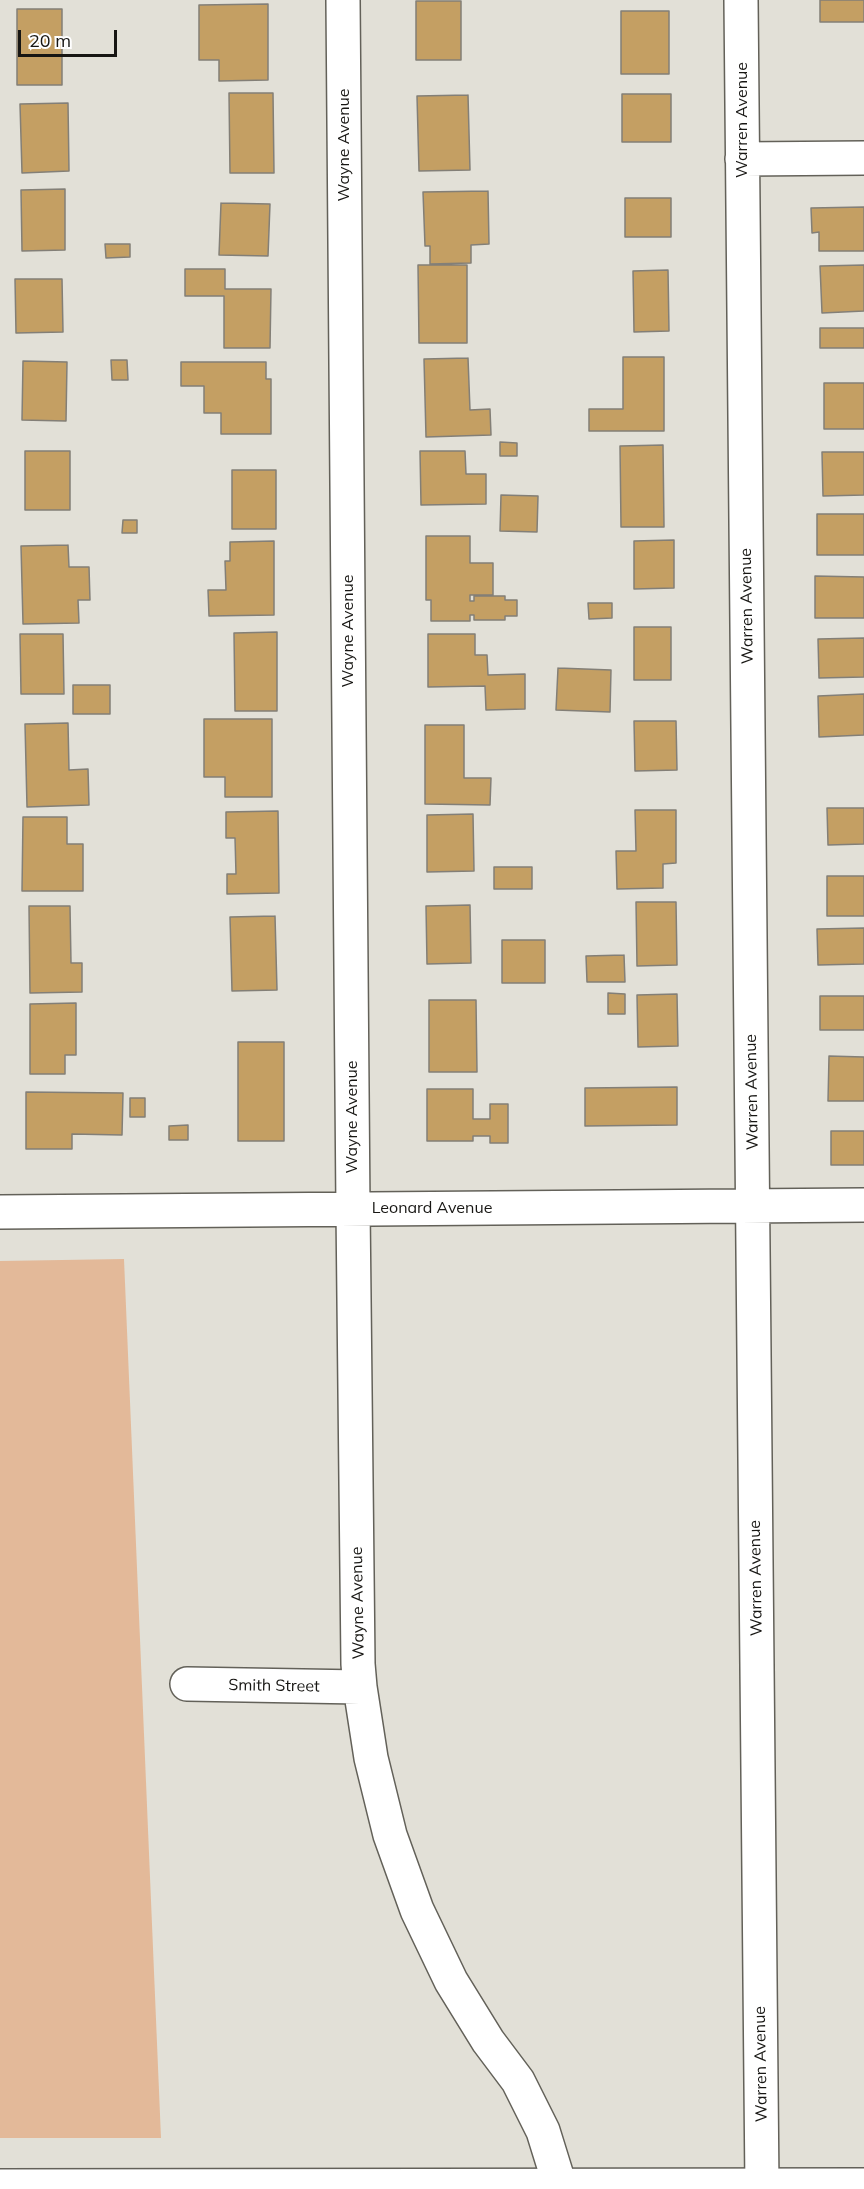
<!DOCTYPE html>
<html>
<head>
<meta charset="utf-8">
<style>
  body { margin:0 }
  #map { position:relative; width:864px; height:2189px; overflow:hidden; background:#e2e0d7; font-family:Mulish,sans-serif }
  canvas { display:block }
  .scale { position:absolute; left:18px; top:30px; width:99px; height:27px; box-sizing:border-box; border:3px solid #171613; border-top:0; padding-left:8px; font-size:18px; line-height:21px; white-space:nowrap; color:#171613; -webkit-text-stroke:4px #fff; paint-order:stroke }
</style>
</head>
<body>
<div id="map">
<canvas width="864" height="2189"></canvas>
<div class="scale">20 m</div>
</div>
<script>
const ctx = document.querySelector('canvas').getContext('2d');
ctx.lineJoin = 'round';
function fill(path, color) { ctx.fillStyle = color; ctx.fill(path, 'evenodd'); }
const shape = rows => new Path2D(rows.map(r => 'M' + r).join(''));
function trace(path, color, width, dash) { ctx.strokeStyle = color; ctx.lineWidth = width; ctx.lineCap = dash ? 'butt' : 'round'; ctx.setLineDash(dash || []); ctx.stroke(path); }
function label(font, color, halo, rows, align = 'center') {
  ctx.font = font + ' Mulish,sans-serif'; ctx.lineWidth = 6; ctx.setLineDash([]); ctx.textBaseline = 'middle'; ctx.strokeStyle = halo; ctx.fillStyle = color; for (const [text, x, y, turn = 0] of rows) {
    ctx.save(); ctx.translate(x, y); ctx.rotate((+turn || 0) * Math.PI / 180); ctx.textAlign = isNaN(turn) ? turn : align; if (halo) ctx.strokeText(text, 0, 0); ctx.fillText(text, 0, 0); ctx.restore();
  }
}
const green = shape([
  [124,1259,161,2138,0,2138,0,1261]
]);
const building = shape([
  [820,0,864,0,864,22,820,22,820,0],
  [416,1,461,1,461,60,416,60,416,1],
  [268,4,268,80,219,81,219,60,199,60,199,5,268,4],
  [17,9,62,9,62,85,17,85,17,9],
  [621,11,669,11,669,74,621,74,621,11],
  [229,93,273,93,274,173,230,173,229,93],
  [622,94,671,94,671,142,622,142,622,94],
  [468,95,470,170,419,171,417,96,468,95],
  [68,103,69,171,22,173,20,104,68,103],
  [65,189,65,250,22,251,21,190,65,189],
  [488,191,489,244,471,245,471,263,430,264,430,246,425,246,423,192,488,191],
  [625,198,671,198,671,237,625,237,625,198],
  [221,203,270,204,268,256,219,255,221,203],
  [864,207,864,251,819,251,819,232,812,233,811,208,864,207],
  [105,244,130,244,130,257,106,258,105,244],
  [418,265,467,265,467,343,419,343,418,265],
  [864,265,864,311,822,313,820,266,864,265],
  [185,269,225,269,225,289,271,289,270,348,224,348,224,296,185,296,185,269],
  [668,270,669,331,634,332,633,271,668,270],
  [15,279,62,279,63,332,16,333,15,279],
  [820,328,864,328,864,348,820,348,820,328],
  [623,357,664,357,664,431,589,431,589,409,623,409,623,357],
  [468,358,470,410,490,409,491,435,426,437,424,359,468,358],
  [111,360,127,360,128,380,112,380,111,360],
  [23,361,67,362,66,421,22,420,23,361],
  [181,362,266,362,266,379,271,379,271,434,221,434,221,413,204,413,204,386,181,386,181,362],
  [824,383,864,383,864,429,824,429,824,383],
  [500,442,517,443,517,456,500,456,500,442],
  [663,445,664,527,621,527,620,446,663,445],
  [25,451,70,451,70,510,25,510,25,451],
  [420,451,465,451,466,474,486,474,486,504,421,505,420,451],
  [822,452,864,452,864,495,823,496,822,452],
  [232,470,276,470,276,529,232,529,232,470],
  [501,495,538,496,537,532,500,531,501,495],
  [817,514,864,514,864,555,817,555,817,514],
  [123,520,137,520,137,533,122,533,123,520],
  [426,536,470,536,470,563,493,563,493,595,470,595,470,601,474,601,474,596,505,596,505,600,517,600,517,616,505,616,505,620,474,620,474,615,470,615,470,621,431,621,431,600,426,600,426,536],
  [674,540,674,588,634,589,634,541,674,540],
  [274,541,274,615,209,616,208,590,226,590,225,561,230,561,230,542,274,541],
  [68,545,69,567,89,567,90,600,78,600,79,623,23,624,21,546,68,545],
  [815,576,864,577,864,618,815,618,815,576],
  [588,603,612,603,612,618,589,619,588,603],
  [634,627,671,627,671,680,634,680,634,627],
  [277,632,277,711,235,711,234,633,277,632],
  [20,634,63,634,64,694,21,694,20,634],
  [428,634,475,634,475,655,487,655,488,675,525,674,525,709,486,710,485,686,428,687,428,634],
  [864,638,864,677,819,678,818,639,864,638],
  [558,668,611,670,610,712,556,710,558,668],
  [73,685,110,685,110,714,73,714,73,685],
  [864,694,864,735,819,737,818,696,864,694],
  [204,719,272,719,272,797,225,797,225,777,204,777,204,719],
  [634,721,676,721,677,770,635,771,634,721],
  [68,723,69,770,88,769,89,805,27,807,25,724,68,723],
  [425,725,464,725,464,778,491,778,490,805,425,804,425,725],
  [827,808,864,808,864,844,828,845,827,808],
  [635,810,676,810,676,863,663,864,663,888,617,889,616,851,636,851,635,810],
  [278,811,279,893,227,894,227,874,236,874,235,838,226,838,226,812,278,811],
  [473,814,474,871,427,872,427,815,473,814],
  [23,817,67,817,67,844,83,844,83,891,22,891,23,817],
  [494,867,532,867,532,889,494,889,494,867],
  [827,876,864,876,864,916,827,916,827,876],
  [636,902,676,902,677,965,637,966,636,902],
  [470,905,471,963,427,964,426,906,470,905],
  [29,906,70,906,71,963,82,963,82,992,30,993,29,906],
  [275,916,277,990,232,991,230,917,275,916],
  [864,928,864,964,818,965,817,929,864,928],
  [502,940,545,940,545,983,502,983,502,940],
  [624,955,625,982,587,982,586,956,624,955],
  [608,993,625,994,625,1014,608,1014,608,993],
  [677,994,678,1046,638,1047,637,995,677,994],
  [820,996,864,996,864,1030,820,1030,820,996],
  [429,1000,476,1000,477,1072,429,1072,429,1000],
  [76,1003,76,1055,65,1055,65,1074,30,1074,30,1004,76,1003],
  [238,1042,284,1042,284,1141,238,1141,238,1042],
  [829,1056,864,1057,864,1101,828,1101,829,1056],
  [677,1087,677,1125,585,1126,585,1088,677,1087],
  [427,1089,473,1089,473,1119,490,1119,490,1104,508,1104,508,1143,490,1143,490,1136,473,1136,473,1141,427,1141,427,1089],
  [26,1092,123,1093,122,1135,72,1134,72,1149,26,1149,26,1092],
  [130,1098,145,1098,145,1117,130,1117,130,1098],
  [188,1125,188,1140,169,1140,169,1126,188,1125],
  [831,1131,864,1131,864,1165,831,1165,831,1131]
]);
const street = shape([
  [343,0,353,1208,358,1664,360,1687,371,1758,390,1835,417,1910,451,1981,488,2041,518,2081,543,2131,561,2189],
  [741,0,762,2185],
  [742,159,864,158],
  [0,1212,864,1205],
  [187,1684,360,1687]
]);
const secondary = shape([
  [0,2186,864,2185]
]);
const streetNames = [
  ["Warren Avenue",742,120,-90],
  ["Wayne Avenue",344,145,-90],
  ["Warren Avenue",747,606,-91],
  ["Wayne Avenue",348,631,-90],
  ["Warren Avenue",752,1092,-91],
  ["Wayne Avenue",352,1117,-90],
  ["Leonard Avenue",432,1208],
  ["Warren Avenue",756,1578,-91],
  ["Wayne Avenue",358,1603,-91],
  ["Smith Street",274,1686,1],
  ["Warren Avenue",761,2064,-91]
];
fill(green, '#e3b999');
fill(building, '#c49f63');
trace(building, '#837f77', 1.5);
trace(street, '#636159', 36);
trace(secondary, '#636159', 36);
trace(street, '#fff', 33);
trace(secondary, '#fff', 33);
label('16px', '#171613', '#fff', streetNames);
</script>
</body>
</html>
